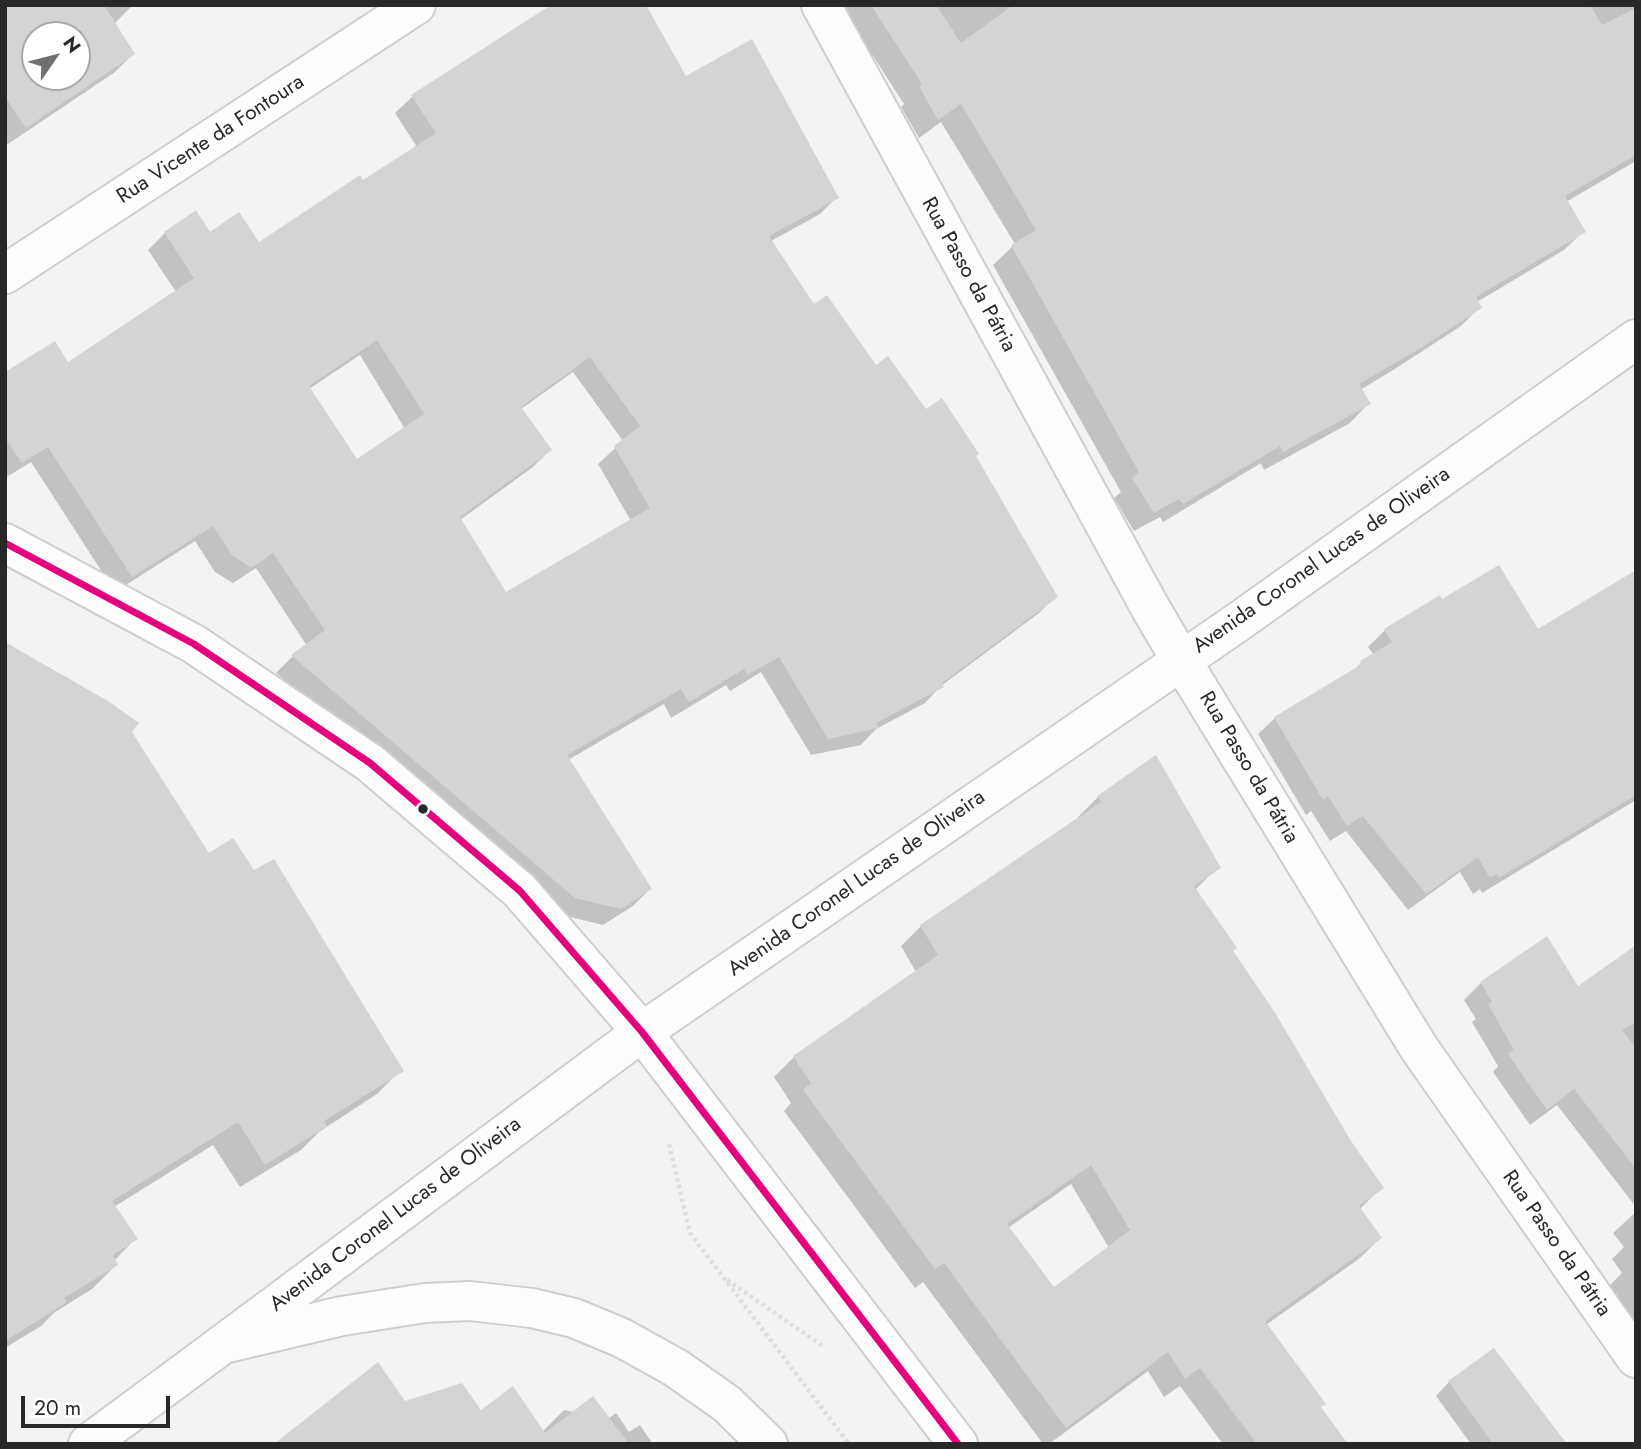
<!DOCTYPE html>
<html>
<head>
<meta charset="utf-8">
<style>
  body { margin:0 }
  #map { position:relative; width:1641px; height:1449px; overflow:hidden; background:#f3f3f4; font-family:Jost,sans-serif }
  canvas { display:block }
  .frame { position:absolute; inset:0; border:7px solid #282829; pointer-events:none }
  .north { position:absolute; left:21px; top:21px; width:70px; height:70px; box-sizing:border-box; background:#fff; border:2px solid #a9a9a9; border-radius:50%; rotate:55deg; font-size:19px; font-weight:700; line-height:28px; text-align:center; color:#282829 }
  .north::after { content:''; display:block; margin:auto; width:24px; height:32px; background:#6f6f70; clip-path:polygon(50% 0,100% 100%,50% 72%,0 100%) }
  .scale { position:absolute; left:21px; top:1396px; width:149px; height:32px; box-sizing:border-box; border:4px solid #282829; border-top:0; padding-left:9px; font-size:21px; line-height:24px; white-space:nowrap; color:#282829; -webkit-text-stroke:5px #fff; paint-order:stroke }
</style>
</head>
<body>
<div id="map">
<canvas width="1641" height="1449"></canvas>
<div class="frame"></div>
<div class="north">N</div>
<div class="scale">20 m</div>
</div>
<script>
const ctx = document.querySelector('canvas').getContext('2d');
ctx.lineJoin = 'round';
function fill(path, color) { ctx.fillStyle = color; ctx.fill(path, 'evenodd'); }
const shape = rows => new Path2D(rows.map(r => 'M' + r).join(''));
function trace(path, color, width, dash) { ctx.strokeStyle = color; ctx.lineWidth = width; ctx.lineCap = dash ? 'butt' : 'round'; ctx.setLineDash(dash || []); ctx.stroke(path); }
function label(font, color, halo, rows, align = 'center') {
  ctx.font = font + ' Jost,sans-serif'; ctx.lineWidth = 6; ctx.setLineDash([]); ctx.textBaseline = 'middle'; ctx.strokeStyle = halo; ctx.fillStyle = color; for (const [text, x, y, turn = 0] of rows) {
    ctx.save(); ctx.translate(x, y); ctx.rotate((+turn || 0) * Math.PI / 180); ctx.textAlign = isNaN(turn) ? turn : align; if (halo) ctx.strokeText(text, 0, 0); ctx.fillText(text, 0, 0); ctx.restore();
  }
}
const shadow = shape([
  [5,5,130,5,131,7,114,24,133,54,115,72,8,144,5,141],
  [35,35,77,35,77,77,35,77],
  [840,5,1636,5,1636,161,1566,202,1583,232,1564,250,1477,302,1480,307,1461,326,1398,367,1360,390,1368,404,1350,423,1264,470,1261,463,1163,522,1160,517,1134,531,1114,498,1121,492,993,265,1015,244,941,122,919,138,901,107,904,104],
  [463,62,686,78,837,197,820,214,771,241,814,306,875,367,974,457,1056,596,1039,613,941,686,925,703,876,729,861,745,811,755,761,672,730,691,726,685,671,718,664,704,568,760,650,889,633,906,603,925,558,914,276,673,292,657,307,646,256,568,233,583,215,572,195,541,115,592,31,462,5,478,5,374,68,365,176,292,148,250,165,233,209,234,259,245,363,183,417,147,395,113,412,97],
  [360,355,405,429,356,462,309,389],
  [573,372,623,441,598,464,631,521,506,595,460,520,533,467,550,450,521,409],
  [1636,572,1636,800,1482,893,1480,889,1473,894,1460,872,1408,910,1346,831,1330,841,1311,811,1306,815,1258,734,1275,718,1353,671,1361,663,1374,655,1368,647,1385,630,1442,601,1537,632],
  [5,644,130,732,208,855,254,873,401,1070,377,1094,319,1132,301,1150,240,1187,213,1145,114,1207,135,1239,114,1261,116,1265,92,1289,55,1312,41,1326,5,1348],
  [1098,797,1218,867,1195,890,1231,952,1349,1142,1381,1188,1359,1210,1380,1238,1360,1258,1266,1325,1320,1408,1346,1444,1223,1444,1180,1386,1164,1397,1148,1371,1049,1444,1043,1444,923,1282,915,1288,784,1111,791,1103,774,1077,794,1057,916,972,901,946,921,926,1079,819,1078,817],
  [1071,1184,1109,1248,1053,1290,1008,1228],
  [1636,947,1636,1207,1557,1105,1530,1125,1493,1072,1498,1066,1472,1022,1476,1019,1464,1000,1481,983,1578,989],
  [1636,1212,1636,1329,1606,1289,1622,1273,1612,1259,1624,1247,1613,1233],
  [1449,1382,1563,1444,1471,1444,1436,1396],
  [404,1403,480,1412,542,1432,564,1410,608,1419,616,1413,629,1432,640,1425,653,1444,277,1444]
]);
const building = shape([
  [5,5,104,5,135,54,26,128,5,97],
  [35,35,77,35,77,77,35,77],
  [551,5,646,5,686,76,752,39,839,198,769,236,814,304,827,295,876,365,888,356,926,409,942,398,979,454,976,456,1058,597,942,683,944,687,876,723,879,728,828,739,779,657,747,675,744,669,689,702,681,689,567,755,652,889,621,909,575,898,291,655,325,630,273,553,251,568,232,555,213,526,132,577,48,447,22,463,5,438,5,372,55,341,68,362,194,278,164,232,196,210,210,232,239,212,259,242,360,175,363,180,436,133,411,95],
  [377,340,424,414,357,459,309,386],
  [590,357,640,426,614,446,650,508,506,592,460,517,552,450,521,407],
  [871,5,936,5,961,43,1013,5,1590,5,1602,25,1636,8,1636,155,1565,196,1586,232,1476,297,1482,308,1419,349,1359,384,1371,404,1283,452,1280,446,1183,504,1179,499,1154,513,1132,478,1139,472,1011,245,1036,230,961,104,938,120,919,86,922,84],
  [1499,565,1538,629,1636,570,1636,795,1499,878,1497,874,1490,878,1478,857,1426,894,1363,816,1347,826,1328,796,1323,800,1274,717,1362,664,1360,661,1392,642,1384,629,1440,595,1442,599],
  [5,642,108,701,139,723,132,732,209,853,233,838,254,870,274,859,404,1071,324,1121,327,1126,265,1165,238,1122,112,1201,138,1239,113,1255,118,1265,64,1298,67,1302,5,1341],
  [1156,755,1221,868,1194,886,1237,948,1233,951,1274,1011,1351,1141,1384,1188,1359,1206,1382,1238,1265,1321,1326,1404,1321,1407,1348,1444,1257,1444,1200,1368,1185,1379,1168,1352,1066,1428,944,1263,935,1269,803,1090,811,1083,793,1056,938,955,920,925,1101,802,1097,796],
  [1091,1165,1130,1230,1054,1287,1007,1224],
  [1547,936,1578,986,1636,945,1636,1022,1622,1030,1636,1048,1636,1169,1574,1089,1547,1110,1508,1054,1514,1050,1488,1004,1492,1002,1480,982],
  [1494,1348,1567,1444,1493,1444,1448,1381],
  [378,1362,405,1401,462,1383,481,1410,513,1386,545,1433,593,1396,629,1444,274,1444]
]);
const path = shape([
  [669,1144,690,1233,849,1444],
  [727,1280,824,1347]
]);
const tertiary = shape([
  [821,5,1151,609,1181,660,1419,1048,1636,1358],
  [5,274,416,5],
  [223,1344,642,1032,1238,622,1636,339]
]);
const secondary = shape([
  [5,543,194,644,370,763,520,891,642,1032,958,1444],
  [88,1444,223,1344,342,1316,425,1303,470,1301,532,1308,574,1318,622,1338,676,1368,727,1404,768,1444]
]);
const bus1 = shape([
  [5,543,194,644,370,763,520,891,642,1032,958,1444]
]);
const markers = [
  [423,809,6,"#282829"]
];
const streetNames = [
  ["Rua Vicente da Fontoura",211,140,-33],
  ["Rua Passo da Pátria",968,275,61],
  ["Avenida Coronel Lucas de Oliveira",1322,561,-35],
  ["Rua Passo da Pátria",1248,768,59],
  ["Avenida Coronel Lucas de Oliveira",857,884,-35],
  ["Avenida Coronel Lucas de Oliveira",396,1215,-37],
  ["Rua Passo da Pátria",1556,1244,55]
];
fill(shadow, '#0003');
fill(building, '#d4d4d4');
trace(tertiary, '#cececf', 42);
trace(secondary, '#cececf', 42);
trace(path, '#dfdfe0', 4.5, [3.5, 3.5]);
trace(tertiary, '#fdfdfd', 38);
trace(secondary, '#fdfdfd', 38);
trace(bus1, '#e5007d', 7);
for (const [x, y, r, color] of markers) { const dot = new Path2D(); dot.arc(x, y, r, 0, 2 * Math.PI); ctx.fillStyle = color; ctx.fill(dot); trace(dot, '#fff', 2.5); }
label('21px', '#282829', '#fff', streetNames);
</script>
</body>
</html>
